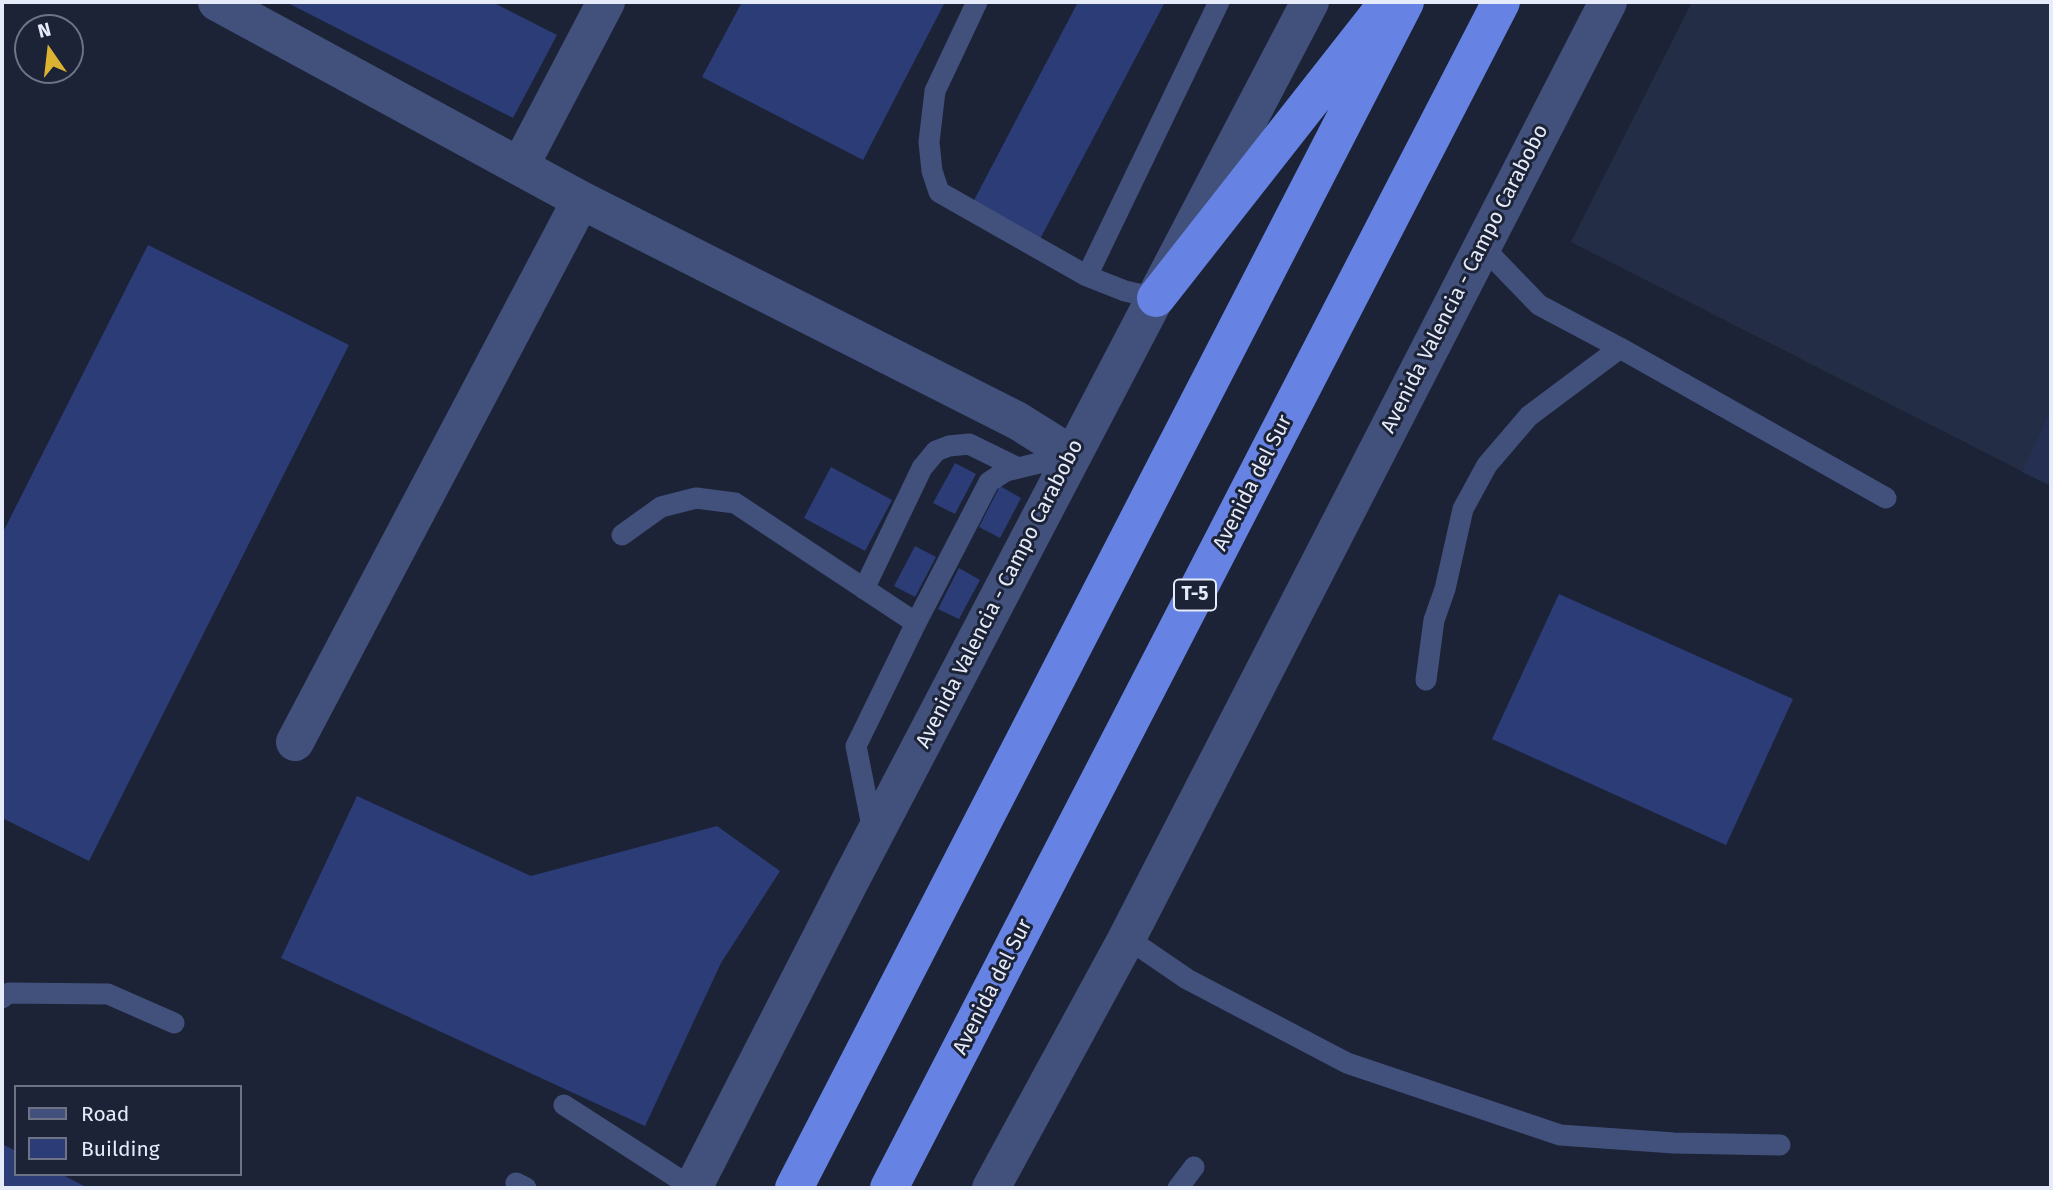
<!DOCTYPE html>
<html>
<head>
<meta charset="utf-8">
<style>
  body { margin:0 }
  #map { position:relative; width:2053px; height:1190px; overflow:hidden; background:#1c2337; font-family:"Fira Sans",sans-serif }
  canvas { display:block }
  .frame { position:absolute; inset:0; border:4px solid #e6ebf9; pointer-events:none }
  .legend { position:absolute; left:14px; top:1085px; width:228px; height:91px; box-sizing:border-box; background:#1c2337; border:2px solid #6d7385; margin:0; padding:9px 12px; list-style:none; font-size:21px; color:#e6ebf9 }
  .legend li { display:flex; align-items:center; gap:14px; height:35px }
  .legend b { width:35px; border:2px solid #6d7385 }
  .north { position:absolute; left:14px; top:14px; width:70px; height:70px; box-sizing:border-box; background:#1c2337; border:2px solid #6d7385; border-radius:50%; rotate:346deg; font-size:19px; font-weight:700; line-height:28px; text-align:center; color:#e6ebf9 }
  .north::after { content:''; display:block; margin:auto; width:24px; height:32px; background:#dcb233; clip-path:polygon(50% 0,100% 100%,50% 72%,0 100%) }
</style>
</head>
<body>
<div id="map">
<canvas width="2053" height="1190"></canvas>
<div class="frame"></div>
<ul class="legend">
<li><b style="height:9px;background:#42517c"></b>Road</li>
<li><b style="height:19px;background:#2b3c77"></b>Building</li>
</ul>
<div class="north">N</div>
</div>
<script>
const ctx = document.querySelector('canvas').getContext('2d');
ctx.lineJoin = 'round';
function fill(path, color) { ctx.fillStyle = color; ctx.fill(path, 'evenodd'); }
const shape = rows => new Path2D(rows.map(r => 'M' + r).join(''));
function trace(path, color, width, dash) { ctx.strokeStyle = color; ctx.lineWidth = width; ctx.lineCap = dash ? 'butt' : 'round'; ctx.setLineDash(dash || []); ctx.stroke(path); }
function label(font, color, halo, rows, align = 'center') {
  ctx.font = font + ' "Fira Sans",sans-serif'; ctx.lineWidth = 6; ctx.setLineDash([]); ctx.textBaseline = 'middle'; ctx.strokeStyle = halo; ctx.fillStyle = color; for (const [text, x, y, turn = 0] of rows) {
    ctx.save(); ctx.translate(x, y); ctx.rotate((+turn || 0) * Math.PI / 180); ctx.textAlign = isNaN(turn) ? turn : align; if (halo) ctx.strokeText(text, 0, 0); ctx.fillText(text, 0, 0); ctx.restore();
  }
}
const built = shape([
  [1692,2,2051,2,2051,486,1571,242]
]);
const green = shape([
  [2051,409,2051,486,2022,472]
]);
const building = shape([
  [286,2,492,2,557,35,513,118],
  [742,2,945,2,863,160,702,77],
  [1078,2,1165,2,1039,241,971,206],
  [148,245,349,345,89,861,2,818,2,534],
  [955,463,976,474,955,514,933,503],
  [831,467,892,500,865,551,804,518],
  [1000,486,1021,498,1000,538,979,527],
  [915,546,936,557,915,597,894,586],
  [959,568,980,580,959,619,938,609],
  [1559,594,1793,699,1726,845,1492,739],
  [357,796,531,876,717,826,780,871,721,963,645,1126,281,958],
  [2,1144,16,1151,16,1174,61,1174,88,1188,2,1188]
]);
const service = shape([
  [977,2,935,91,929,142,932,171,939,192,1087,276,1125,291,1156,298],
  [1482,246,1539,305,1620,348,1886,498],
  [1087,276,1219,2],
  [622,535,661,507,696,498,735,503,916,623],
  [864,589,922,468,936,451,949,446,969,444,1018,468],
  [1426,680,1434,620,1445,589,1463,509,1487,465,1529,416,1620,348],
  [873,831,856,746,916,623,989,482,1006,471,1072,455],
  [1127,938,1187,979,1347,1063,1560,1135,1674,1143,1780,1145],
  [2,998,9,993,108,994,174,1023],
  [564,1105,693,1188],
  [516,1183,526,1188],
  [1178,1188,1194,1167]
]);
const minor = shape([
  [217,2,581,200,1018,421,1072,455],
  [520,166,606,2],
  [295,742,581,200]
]);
const tertiary = shape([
  [693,1188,849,883,1310,2],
  [991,1188,1127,938,1608,2]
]);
const trunk = shape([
  [1156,298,1379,14],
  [794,1188,1405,2],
  [889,1188,1501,2]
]);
const shields = [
  [1195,595,42]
];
const shieldNames = [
  ["T-5",1195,595]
];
const streetNames = [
  ["Avenida Valencia - Campo Carabobo",1465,279,-63],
  ["Avenida del Sur",1253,483,-63],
  ["Avenida Valencia - Campo Carabobo",1000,594,-63],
  ["Avenida del Sur",993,987,-63]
];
fill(built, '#242d46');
fill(green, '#252f51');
fill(building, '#2b3c77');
trace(service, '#42517c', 21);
trace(minor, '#42517c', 38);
trace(tertiary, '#42517c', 38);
trace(trunk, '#6683e4', 38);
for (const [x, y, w] of shields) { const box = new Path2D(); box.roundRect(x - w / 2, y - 15.5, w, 31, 5); ctx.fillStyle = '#1c2337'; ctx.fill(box); trace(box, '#e6ebf9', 2); }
label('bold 19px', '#e6ebf9', null, shieldNames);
label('21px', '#e6ebf9', '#1c2337', streetNames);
</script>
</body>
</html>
